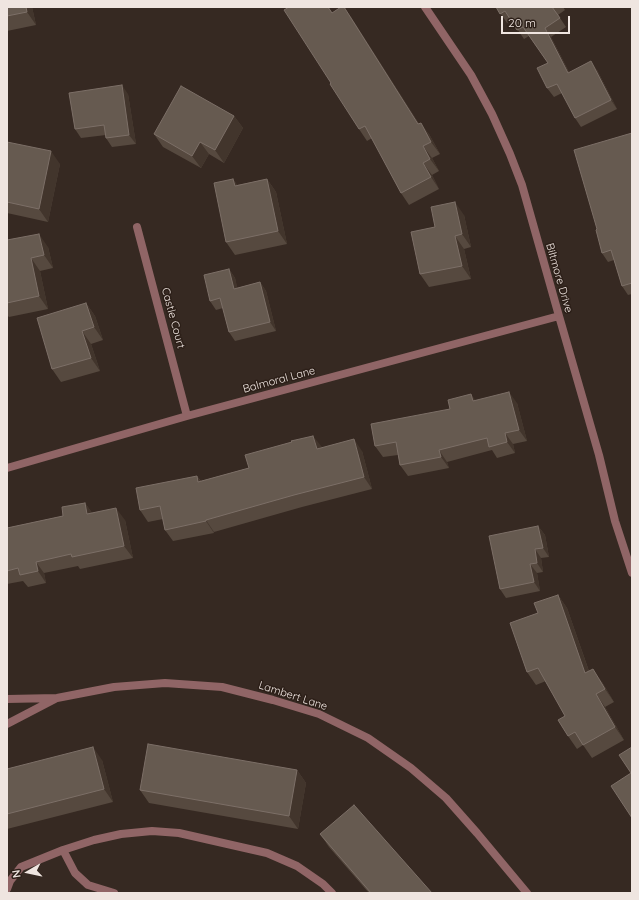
<!DOCTYPE html>
<html>
<head>
<meta charset="utf-8">
<style>
  body { margin:0 }
  #map { position:relative; width:639px; height:900px; overflow:hidden; background:#362922; font-family:Quicksand,sans-serif }
  canvas { display:block }
  .frame { position:absolute; inset:0; border:8px solid #efe5e0; pointer-events:none }
  .north { position:absolute; left:8px; top:852px; width:40px; height:40px; -webkit-text-stroke:3px #2c1f18; paint-order:stroke; rotate:261deg; font-size:11px; font-weight:700; line-height:16px; text-align:center; color:#efe5e0 }
  .north::after { content:''; display:block; margin:auto; width:14px; height:18px; background:#efe5e0; clip-path:polygon(50% 0,100% 100%,50% 72%,0 100%) }
  .scale { position:absolute; left:501px; top:16px; width:69px; height:18px; box-sizing:border-box; border:2px solid #efe5e0; border-top:0; padding-left:5px; font-size:12px; line-height:14px; white-space:nowrap; color:#efe5e0; -webkit-text-stroke:3px #2c1f18; paint-order:stroke }
</style>
</head>
<body>
<div id="map">
<canvas width="639" height="900"></canvas>
<div class="frame"></div>
<div class="north">N</div>
<div class="scale">20 m</div>
</div>
<script>
const ctx = document.querySelector('canvas').getContext('2d');
ctx.lineJoin = 'round';
const shape = rows => new Path2D(rows.map(r => 'M' + r).join(''));
function trace(path, color, width, dash) { ctx.strokeStyle = color; ctx.lineWidth = width; ctx.lineCap = dash ? 'butt' : 'round'; ctx.setLineDash(dash || []); ctx.stroke(path); }
function fill(path, color) { ctx.fillStyle = color; ctx.fill(path, 'evenodd'); }
function label(font, color, halo, rows, align = 'center') {
  ctx.font = font + ' Quicksand,sans-serif'; ctx.lineWidth = 3; ctx.setLineDash([]); ctx.textBaseline = 'middle'; ctx.strokeStyle = halo; ctx.fillStyle = color; for (const [text, x, y, turn = 0] of rows) {
    ctx.save(); ctx.translate(x, y); ctx.rotate((+turn || 0) * Math.PI / 180); ctx.textAlign = isNaN(turn) ? turn : align; if (halo) ctx.strokeText(text, 0, 0); ctx.fillText(text, 0, 0); ctx.restore();
  }
}
const lane = shape([
  [63,850,75,873,88,885,114,893],
  [7,889,10,881,21,867,63,850,94,840,121,834,152,831,179,833,267,853,297,866,323,884,332,893]
]);
const street = shape([
  [425,7,471,75,492,114,510,154,522,185,559,316,599,455,615,521,632,573],
  [137,227,187,416],
  [7,468,187,416,559,316],
  [7,699,57,698,114,687,165,683,222,687,273,700,319,714,368,738,411,768,446,798,477,833,527,893],
  [7,724,55,699]
]);
const wall = shape([
  [7,7,32,7,36,25,7,31],
  [289,7,328,7,332,13,351,17,419,124,429,134,440,154,432,158,439,171,432,175,439,189,409,205,401,193,372,138,367,141,359,129,331,83],
  [496,7,563,7,565,10,558,15,566,27,551,37,569,72,597,70,617,109,581,127,575,118,562,93,554,97,547,88,548,63,529,36,524,39,511,20,507,23],
  [128,94,136,144,112,147,106,138,106,135,81,138,75,129],
  [234,116,243,128,224,163,209,154,201,168,163,147,154,134],
  [632,133,632,294,628,295,622,286,614,260,608,262,602,253,597,229],
  [7,142,60,164,48,222,7,213],
  [233,179,237,185,267,179,276,192,287,244,235,255,226,242],
  [464,215,471,247,464,249,471,279,429,287,420,274,435,227],
  [7,240,48,247,53,268,40,271,48,309,9,317,7,315],
  [229,269,235,278,237,288,260,282,266,291,276,331,235,341,229,332,223,308,216,310,210,301],
  [86,303,95,316,103,340,91,344,100,371,61,382,52,369],
  [475,400,517,403,527,441,513,444,515,453,497,458,492,450,447,462,449,468,408,476,400,465,398,455,383,457,375,446,450,409],
  [322,448,362,451,372,489,302,507,214,532,214,533,173,541,165,530,163,519,148,522,140,510,197,476,201,481],
  [85,503,92,513,125,520,133,558,80,569,78,566,44,573,46,583,28,587,23,581,7,584,7,528,63,516],
  [538,526,545,535,549,557,541,558,543,572,537,573,540,591,506,598,500,589],
  [558,595,567,608,589,671,602,682,614,702,605,707,624,740,592,758,583,745,577,749,568,736,565,716,546,681,536,685,527,672,538,613],
  [102,760,113,802,7,829,7,769],
  [297,770,306,783,298,829,149,803,140,790],
  [320,834,432,893,369,893,329,847]
]);
const shadedWall = shape([
  [26,7,32,7,36,25,27,12],
  [344,7,351,17,427,136,418,124],
  [545,28,551,37,574,82,568,73],
  [591,61,597,70,617,109,611,100],
  [122,85,128,94,136,144,129,135],
  [234,116,243,128,224,163,215,150],
  [421,123,429,134,440,154,431,142],
  [200,142,209,154,201,168,192,156],
  [423,146,432,158,439,171,430,159],
  [51,151,60,164,48,222,39,209],
  [423,163,432,175,439,189,431,177],
  [233,179,242,192,235,186],
  [267,179,276,192,287,244,278,231],
  [455,202,464,215,471,247,462,234],
  [39,234,48,247,53,268,44,255],
  [455,236,464,249,471,279,462,266],
  [31,258,40,271,48,309,39,296],
  [229,269,235,278,240,298,234,289],
  [260,282,266,291,276,331,270,322],
  [86,303,95,316,103,340,94,327],
  [82,331,91,344,100,371,91,358],
  [509,392,517,403,527,441,519,430],
  [471,394,479,405,473,401],
  [505,433,513,444,515,453,507,442],
  [313,436,322,447,317,449],
  [354,439,362,451,372,489,364,477],
  [439,450,447,462,449,468,441,457],
  [197,476,205,488,198,482],
  [85,503,93,514,87,514],
  [116,508,125,520,133,558,124,546],
  [206,520,214,532,214,533,206,521],
  [538,526,545,535,549,557,543,548],
  [535,549,541,558,543,572,537,563],
  [36,562,44,573,46,583,38,571],
  [530,564,537,573,540,591,534,582],
  [558,595,567,608,594,686,585,673],
  [593,669,602,682,614,702,605,689],
  [596,694,605,707,624,740,615,727],
  [93,747,102,760,113,802,104,789],
  [297,770,306,783,298,829,289,816]
]);
const building = shape([
  [7,7,26,7,27,12,7,16,7,7],
  [289,7,328,7,332,13,341,7,344,7,418,124,421,123,431,142,423,146,430,159,423,163,431,177,401,193,365,126,359,129,330,84,331,83,284,10,289,7],
  [496,7,552,7,560,18,545,28,568,73,591,61,611,100,575,118,557,84,547,88,537,68,548,63,523,27,517,30,505,11,500,14,496,7],
  [122,85,129,135,106,138,104,125,75,129,69,93,122,85],
  [181,86,234,116,215,150,200,142,192,156,154,134,181,86],
  [632,133,632,283,622,286,611,250,602,253,596,230,597,229,574,150,632,133],
  [7,142,51,151,39,209,7,202,7,142],
  [233,179,235,186,267,179,278,231,226,242,214,183,233,179],
  [455,202,462,234,455,236,462,266,420,274,411,232,435,227,431,207,455,202],
  [39,234,44,255,31,258,39,296,7,303,7,240,39,234],
  [229,269,234,289,260,282,270,322,229,332,220,298,210,301,204,275,229,269],
  [86,303,94,327,82,331,91,358,52,369,37,318,86,303],
  [509,392,519,430,505,433,507,442,489,447,487,438,439,450,441,457,400,465,396,442,375,446,371,424,450,409,448,400,471,394,473,401,509,392],
  [313,436,317,449,354,439,364,477,294,495,206,520,206,521,165,530,160,506,140,510,136,488,197,476,198,482,249,468,245,455,292,442,291,441,313,436],
  [85,503,87,514,116,508,124,546,72,557,71,554,36,562,38,571,20,575,18,568,7,571,7,528,63,516,62,507,85,503],
  [538,526,543,548,535,549,537,563,530,564,534,582,500,589,489,536,538,526],
  [558,595,585,673,593,669,605,689,596,694,615,727,583,745,575,732,568,736,558,720,565,716,538,668,527,672,510,623,538,613,534,603,558,595],
  [148,744,297,770,289,816,140,790,148,744],
  [93,747,104,789,7,814,7,769,93,747],
  [632,747,632,818,611,786,631,773,619,755,632,747],
  [354,805,432,893,371,893,320,834,354,805]
]);
const streetNames = [
  ["Biltmore Drive",559,278,74],
  ["Castle Court",173,318,75],
  ["Balmoral Lane",279,380,-15],
  ["Lambert Lane",293,696,18]
];
trace(lane, '#906566', 8);
trace(street, '#906566', 8);
fill(wall, '#56493f');
fill(shadedWall, '#42352c');
fill(building, '#665a50');
trace(building, '#7c6f67', 1);
label('11px', '#efe5e0', '#2c1f18', streetNames);
</script>
</body>
</html>
